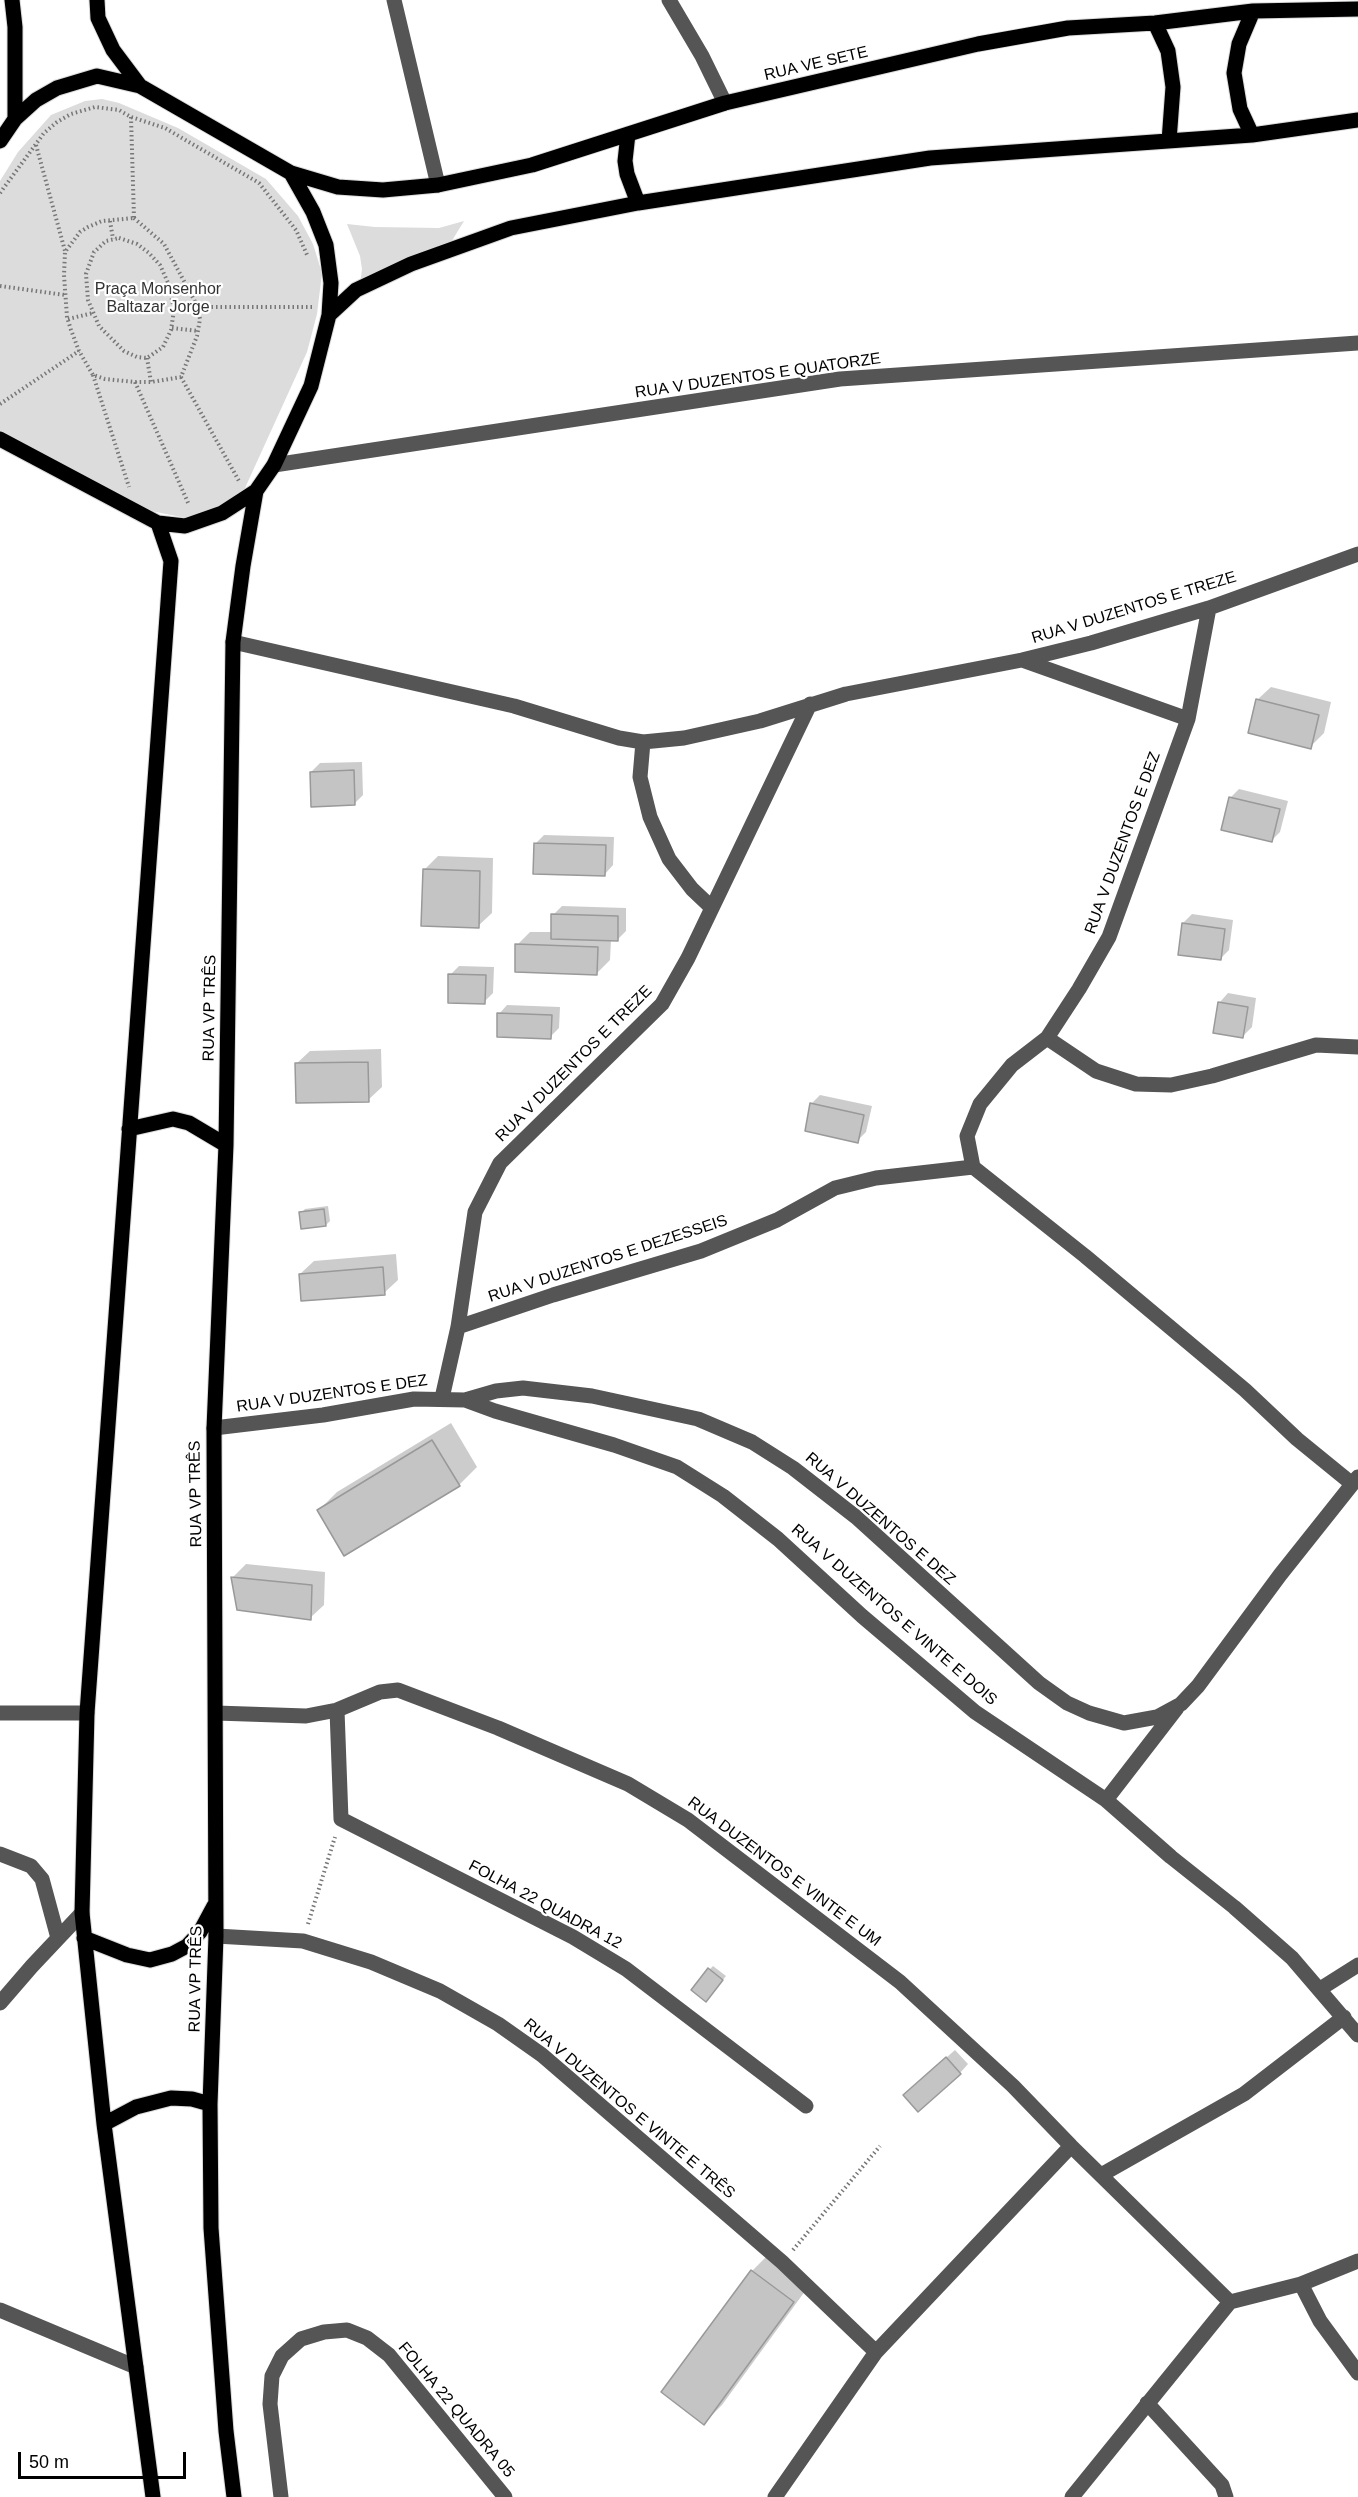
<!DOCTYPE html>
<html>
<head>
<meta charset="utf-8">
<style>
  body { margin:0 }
  #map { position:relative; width:1358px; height:2497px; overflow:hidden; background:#fff; font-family:Helvetica,sans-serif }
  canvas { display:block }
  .scale { position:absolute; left:18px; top:2452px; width:168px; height:27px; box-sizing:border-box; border:3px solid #000; border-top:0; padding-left:8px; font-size:18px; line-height:21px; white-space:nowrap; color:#000; -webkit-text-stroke:4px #fff; paint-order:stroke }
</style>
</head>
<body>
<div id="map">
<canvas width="1358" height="2497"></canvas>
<div class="scale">50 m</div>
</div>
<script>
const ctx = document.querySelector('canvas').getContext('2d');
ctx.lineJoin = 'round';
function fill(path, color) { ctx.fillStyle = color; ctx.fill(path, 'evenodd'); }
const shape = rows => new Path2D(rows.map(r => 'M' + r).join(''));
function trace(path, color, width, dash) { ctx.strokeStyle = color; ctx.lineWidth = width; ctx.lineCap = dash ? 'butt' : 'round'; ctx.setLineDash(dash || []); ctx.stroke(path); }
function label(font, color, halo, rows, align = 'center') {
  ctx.font = font + ' Helvetica,sans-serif'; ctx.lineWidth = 4.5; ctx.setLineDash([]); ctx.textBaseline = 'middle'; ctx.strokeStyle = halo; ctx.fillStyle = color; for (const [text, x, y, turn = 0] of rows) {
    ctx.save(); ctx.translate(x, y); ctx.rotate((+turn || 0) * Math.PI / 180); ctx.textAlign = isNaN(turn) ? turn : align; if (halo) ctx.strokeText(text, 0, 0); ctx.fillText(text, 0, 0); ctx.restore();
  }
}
const green = shape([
  [102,99,119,103,178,128,266,179,298,216,313,244,322,273,317,314,307,352,240,499,186,518,151,511,0,433,0,181,18,152,51,115,85,101],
  [464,221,450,244,360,285,362,269,360,256,347,224,375,227,439,228]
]);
const shadow = shape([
  [1271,687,1331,702,1324,733,1310,747,1257,700],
  [362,762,363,795,354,804,311,772,320,763],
  [1239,789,1288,801,1280,832,1271,841,1230,798],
  [544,835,614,837,613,865,605,874,535,844],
  [438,856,493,858,492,913,478,926,424,870],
  [562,906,626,908,626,931,617,940,611,940,610,960,597,973,517,945,530,932,552,932,553,915],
  [1192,914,1233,920,1229,950,1220,959,1183,923],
  [459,966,494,967,493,993,484,1002,450,975],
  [1228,993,1256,998,1252,1027,1243,1036,1215,1032,1220,1002],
  [507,1005,560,1007,559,1028,550,1037,499,1014],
  [381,1049,382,1087,368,1100,296,1064,310,1051],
  [820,1095,872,1106,866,1132,857,1141,811,1104],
  [328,1206,330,1221,326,1225,301,1213,305,1209],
  [396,1254,398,1280,384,1293,300,1274,314,1261],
  [451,1423,477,1467,459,1485,319,1510,337,1492],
  [246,1564,325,1572,324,1605,310,1618,239,1608,233,1577],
  [713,1966,726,1976,710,1996,710,1969],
  [955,2050,968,2064,960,2073,914,2086],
  [770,2253,811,2283,722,2405,704,2423,663,2392,752,2271]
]);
const building = shape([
  [1256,699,1319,715,1311,749,1248,733,1256,699],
  [354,770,355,805,311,807,310,772,354,770],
  [1229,797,1280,809,1272,842,1221,830,1229,797],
  [534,843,606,845,605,876,533,874,534,843],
  [423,869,480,871,479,928,421,926,423,869],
  [551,914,618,916,618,941,551,939,551,914],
  [1182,923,1225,929,1221,960,1178,955,1182,923],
  [515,944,598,947,597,975,515,972,515,944],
  [448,974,486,975,485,1004,448,1003,448,974],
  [1218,1002,1248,1007,1243,1038,1213,1033,1218,1002],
  [497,1013,552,1015,551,1039,497,1037,497,1013],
  [368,1062,369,1102,296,1103,295,1063,368,1062],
  [810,1103,864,1115,858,1143,805,1131,810,1103],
  [324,1209,326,1226,301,1229,299,1212,324,1209],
  [383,1267,385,1295,301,1301,299,1274,383,1267],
  [432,1440,460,1486,344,1556,317,1510,432,1440],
  [231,1577,312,1585,311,1620,237,1610,231,1577],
  [708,1968,723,1980,706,2002,691,1990,708,1968],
  [946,2057,961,2074,918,2112,903,2095,946,2057],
  [751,2270,794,2302,704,2425,661,2392,751,2270]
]);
const path = shape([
  [131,117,134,218],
  [36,145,65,251],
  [0,193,44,133,57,122,71,114,95,107,119,110,131,117,165,128,259,183,296,230,308,257],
  [134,218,164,244,198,307,200,319,197,336,181,377,151,382,135,382,105,379,93,375,79,351,71,330,67,317,64,275,65,252,80,232,88,227,102,221,134,218],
  [110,221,113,239],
  [119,238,137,244,149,253,160,265,169,285,174,310,171,330,163,347,147,358,137,357,124,351,99,326,88,300,86,274,94,252,106,241,119,238],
  [0,286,65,295],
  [198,307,312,307],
  [68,319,93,313],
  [172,328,198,331],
  [147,358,151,382],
  [93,375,129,487],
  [181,377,239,481],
  [135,382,189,505],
  [0,404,79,351],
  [308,1924,335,1837],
  [793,2250,880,2146]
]);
const minor = shape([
  [394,0,438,185],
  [669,0,702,56,725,103],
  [274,465,840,379,1358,343],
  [1209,608,1188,719,1109,937,1079,989,1047,1038,1012,1065,980,1104,967,1136,973,1167,1085,1256,1245,1390,1297,1439,1351,1483],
  [233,642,514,706,619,738,643,742,684,738,760,721,846,694,1022,660,1091,643,1209,608,1358,554],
  [1022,660,1188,719],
  [643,742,640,777,650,817,669,859,692,889,711,907],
  [1047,1038,1096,1071,1136,1084,1171,1085,1212,1076,1316,1045,1358,1047],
  [458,1327,553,1295,701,1251,777,1220,835,1188,876,1178,973,1167],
  [442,1398,458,1327,475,1212,500,1163,662,1004,688,958,810,704],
  [465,1400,495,1411,614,1445,677,1467,723,1496,778,1539,862,1616,975,1712,1106,1800,1171,1857,1234,1907,1292,1958,1358,2035],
  [214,1428,323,1415,414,1399,465,1400,496,1391,523,1388,592,1396,698,1419,752,1442,793,1468,856,1517,1039,1683,1067,1703,1089,1713,1124,1723,1157,1717,1181,1704,1198,1686,1280,1575,1358,1477],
  [337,1710,341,1819,573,1937,626,1969,806,2106],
  [0,1713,87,1713],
  [216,1713,306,1716,337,1710,380,1692,398,1690,498,1728,628,1784,688,1820,900,1982,1013,2086,1071,2146,1230,2302],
  [1106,1800,1177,1708],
  [0,1854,31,1866,42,1879,58,1938],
  [216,1936,303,1941,371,1962,440,1991,498,2024,542,2055,782,2262,876,2352],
  [1320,1989,1358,1965],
  [0,2003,32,1966,82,1913],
  [1101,2175,1244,2094,1344,2017],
  [1301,2284,1320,2321,1358,2373],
  [0,2310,136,2367],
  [1147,2403,1222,2485,1226,2497],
  [281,2497,270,2404,272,2376,282,2356,301,2339,324,2332,347,2330,367,2338,389,2355,505,2497],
  [775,2497,876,2352,1071,2146],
  [1072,2497,1230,2302,1301,2284,1358,2261]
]);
const major = shape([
  [12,0,15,27,15,119],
  [97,0,98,18,113,50,140,86],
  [1155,23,1168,51,1173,87,1169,141],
  [628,134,625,161,627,174,638,203],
  [1252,135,1240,109,1234,73,1239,44,1253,11],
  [0,141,15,119,36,100,57,88,97,76,140,86,291,173,313,212,326,245,331,283,329,315,311,386,274,465,256,491,222,513,185,526,158,523,0,439],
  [291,173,338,187,383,190,438,185,532,165,725,103,978,44,1068,28,1155,23,1253,11,1358,9],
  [329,315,356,290,411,264,511,228,638,203,930,158,1252,135,1358,120],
  [129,1129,173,1119,189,1123,226,1145],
  [84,1938,127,1955,150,1960,172,1954,187,1946,200,1932,214,1906],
  [104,2124,136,2107,171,2098,192,2099,210,2104],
  [153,2497,104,2124,82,1913,87,1713,171,561,158,523],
  [234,2497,226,2431,211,2228,210,2104,216,1936,214,1428,226,1145,233,642,243,566,256,491]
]);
const streetNames = [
  ["RUA VE SETE",816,64,-13],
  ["RUA V DUZENTOS E QUATORZE",758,376,-8],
  ["RUA V DUZENTOS E TREZE",1134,608,-17],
  ["RUA V DUZENTOS E DEZ",1123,843,-70],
  ["RUA VP TRÊS",210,1008,-89],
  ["RUA V DUZENTOS E TREZE",574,1064,-45],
  ["RUA V DUZENTOS E DEZESSEIS",608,1259,-18],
  ["RUA V DUZENTOS E DEZ",332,1394,-8],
  ["RUA VP TRÊS",196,1494,-91],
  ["RUA V DUZENTOS E DEZ",880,1519,41],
  ["RUA V DUZENTOS E VINTE E DOIS",894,1615,41],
  ["RUA DUZENTOS E VINTE E UM",784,1872,37],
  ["FOLHA 22 QUADRA 12",545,1905,28],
  ["RUA VP TRÊS",196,1979,-89],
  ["RUA V DUZENTOS E VINTE E TRÊS",629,2109,40],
  ["FOLHA 22 QUADRA 05",456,2410,50]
];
const parkNames = [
  ["Praça Monsenhor",158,290],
  ["Baltazar Jorge",158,308]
];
fill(green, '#dcdcdc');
fill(shadow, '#0003');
fill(building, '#c4c4c4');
trace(building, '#999', 1.5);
trace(major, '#dbdbdb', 17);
trace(path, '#777', 4, [1.5, 3]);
trace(minor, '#555', 15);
trace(major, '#000', 15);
label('16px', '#000', '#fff', streetNames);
label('16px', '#333', '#fff', parkNames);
</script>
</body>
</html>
